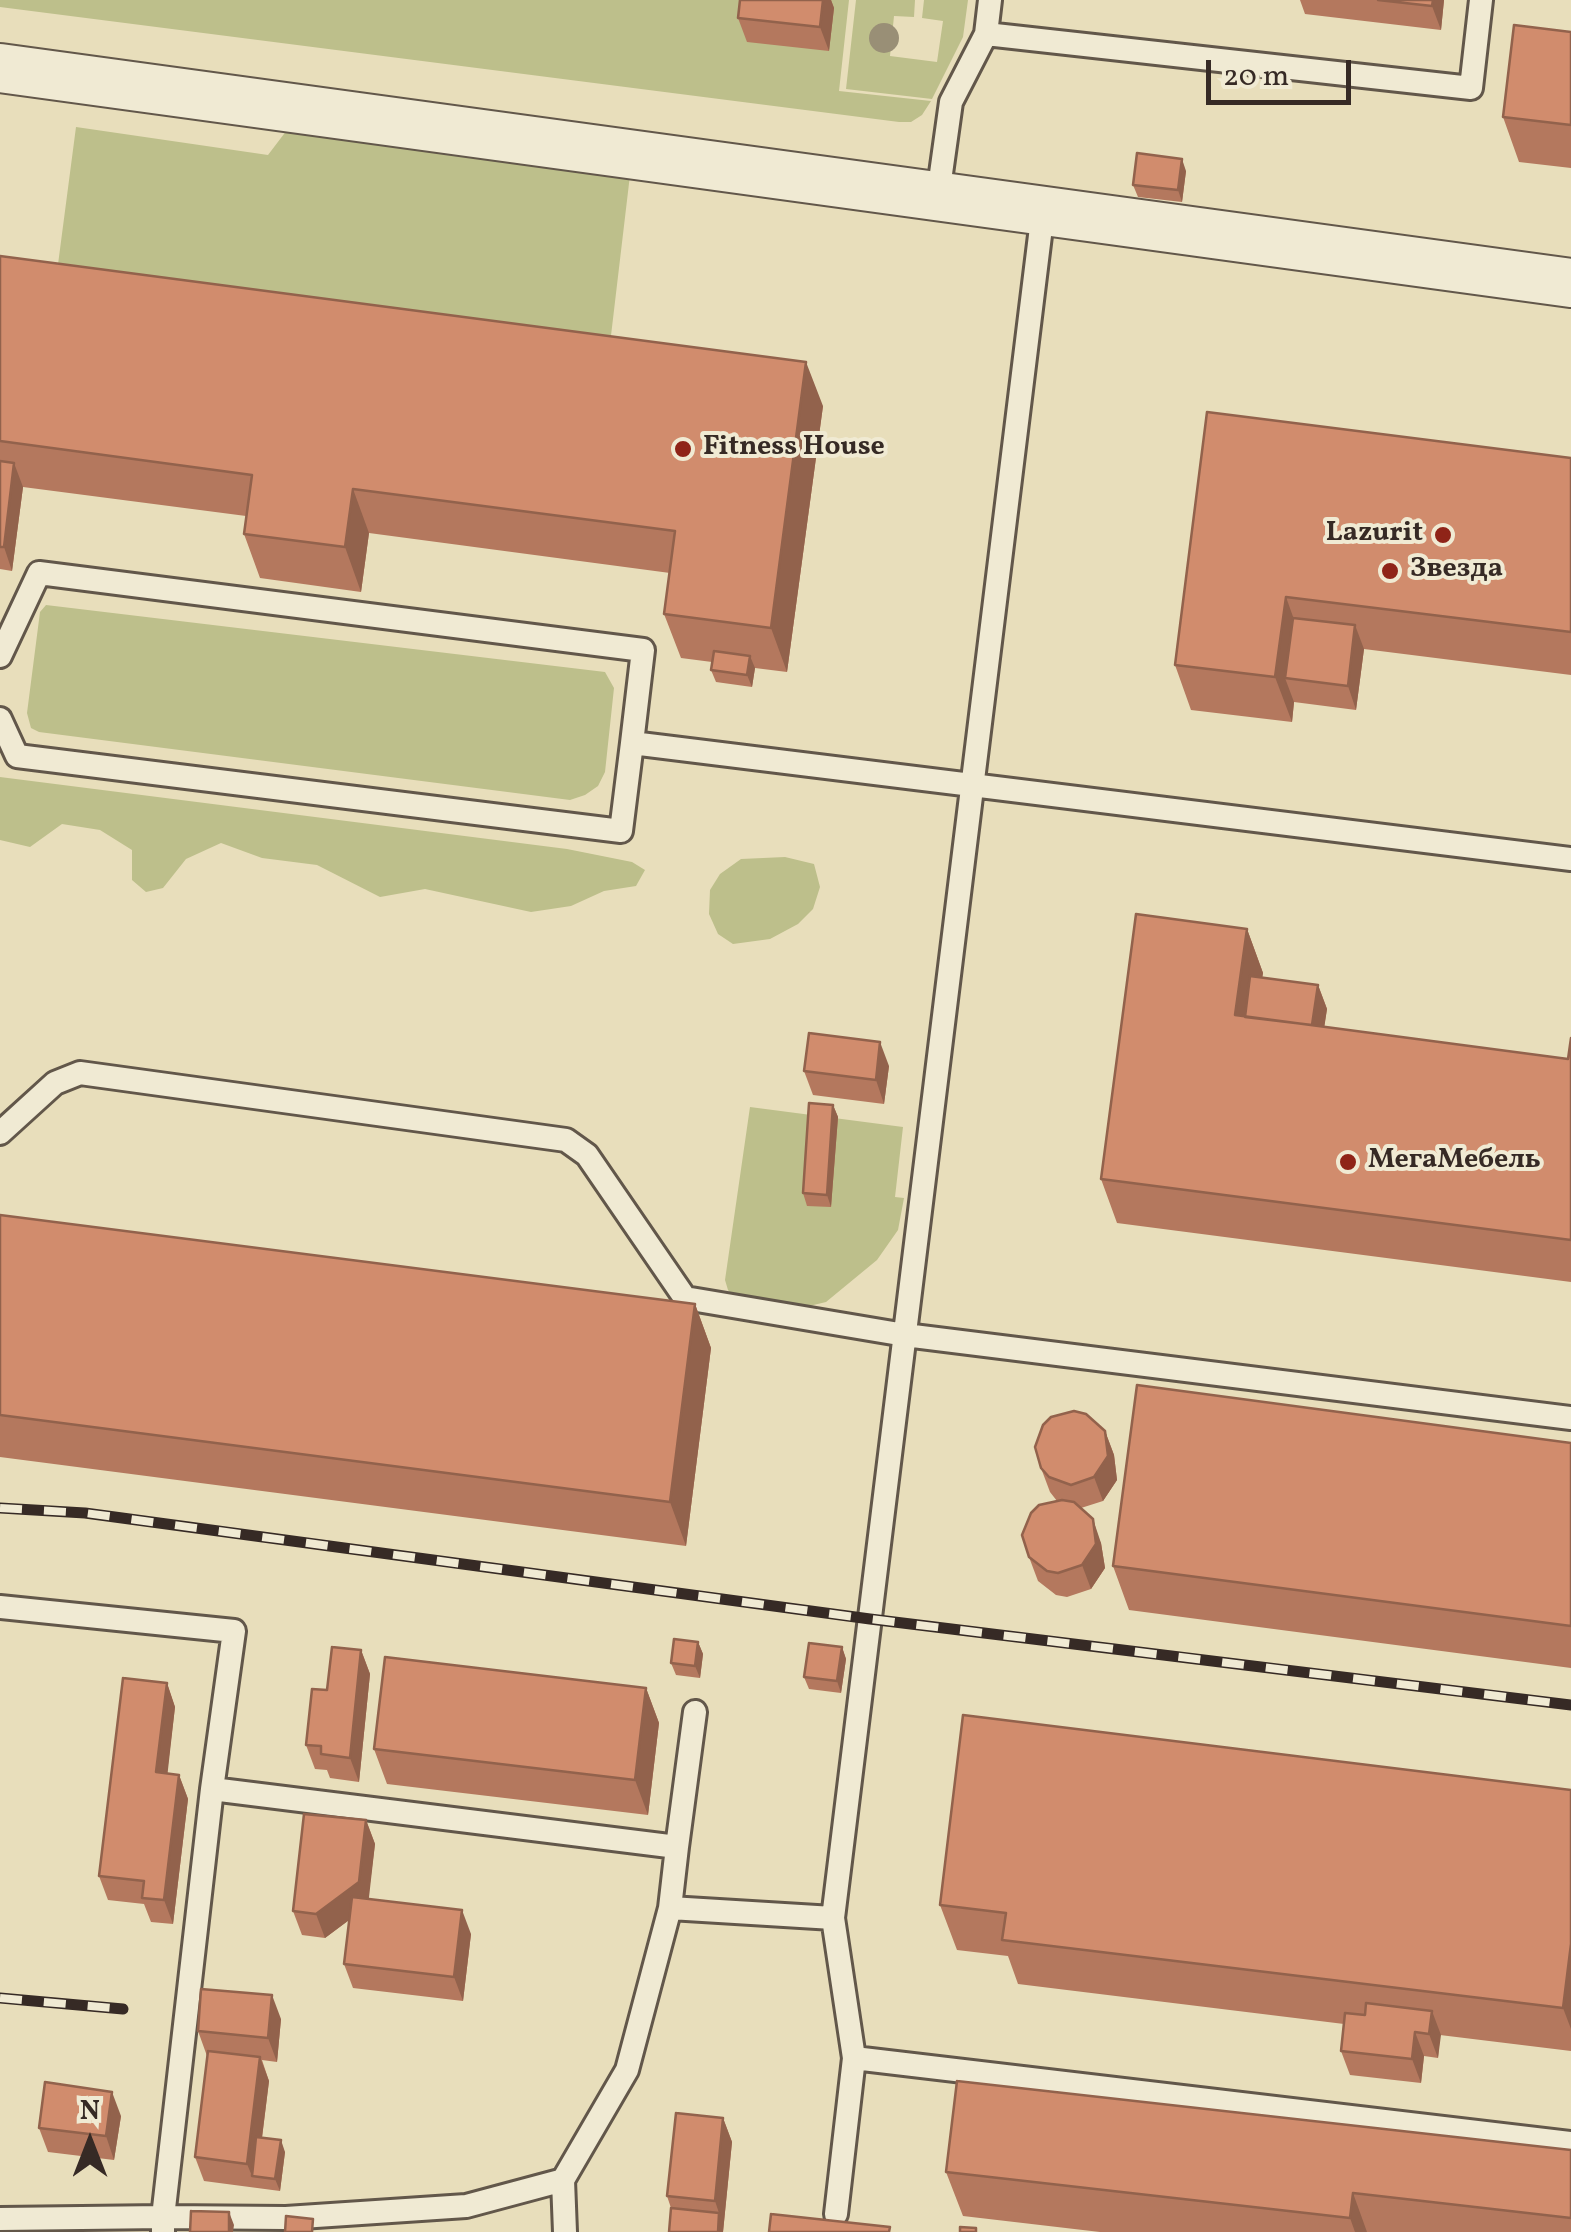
<!DOCTYPE html>
<html>
<head>
<meta charset="utf-8">
<style>
  body { margin:0 }
  #map { position:relative; width:1571px; height:2232px; overflow:hidden; background:#e8debb; font-family:Vollkorn,serif }
  canvas { display:block }
  .north { position:absolute; left:40px; top:2092px; width:100px; height:100px; -webkit-text-stroke:8px #f0ead3; paint-order:stroke; rotate:0deg; font-size:28px; font-weight:700; line-height:40px; text-align:center; color:#362a25 }
  .north::after { content:''; display:block; margin:auto; width:35px; height:45px; background:#362a25; clip-path:polygon(50% 0,100% 100%,50% 72%,0 100%) }
  .scale { position:absolute; left:1206px; top:60px; width:145px; height:45px; box-sizing:border-box; border:5px solid #362a25; border-top:0; padding-left:12px; font-size:30px; line-height:35px; white-space:nowrap; color:#362a25; -webkit-text-stroke:8px #f0ead3; paint-order:stroke }
</style>
</head>
<body>
<div id="map">
<canvas width="1571" height="2232"></canvas>
<div class="north">N</div>
<div class="scale">20 m</div>
</div>
<script>
const ctx = document.querySelector('canvas').getContext('2d');
ctx.lineJoin = 'round';
function fill(path, color) { ctx.fillStyle = color; ctx.fill(path, 'evenodd'); }
const shape = rows => new Path2D(rows.map(r => 'M' + r).join(''));
function trace(path, color, width, dash) { ctx.strokeStyle = color; ctx.lineWidth = width; ctx.lineCap = dash ? 'butt' : 'round'; ctx.setLineDash(dash || []); ctx.stroke(path); }
function label(font, color, halo, rows, align = 'center') {
  ctx.font = font + ' Vollkorn,serif'; ctx.lineWidth = 8; ctx.setLineDash([]); ctx.textBaseline = 'middle'; ctx.strokeStyle = halo; ctx.fillStyle = color; for (const [text, x, y, turn = 0] of rows) {
    ctx.save(); ctx.translate(x, y); ctx.rotate((+turn || 0) * Math.PI / 180); ctx.textAlign = isNaN(turn) ? turn : align; if (halo) ctx.strokeText(text, 0, 0); ctx.fillText(text, 0, 0); ctx.restore();
  }
}
const green = shape([
  [0,0,849,0,839,91,931,101,922,115,911,122,899,122,0,7],
  [856,0,915,0,914,17,894,16,890,56,937,62,943,21,922,18,924,0,968,0,963,37,932,99,846,89],
  [76,127,268,155,287,130,630,175,610,344,57,272],
  [46,605,605,672,614,688,605,772,598,786,585,795,570,800,39,732,31,728,27,713,40,612],
  [0,777,567,849,632,862,645,870,636,886,604,891,571,906,531,912,425,889,380,897,317,865,262,858,221,843,186,859,163,888,146,892,132,880,132,850,100,830,62,824,30,847,0,840],
  [785,857,814,864,820,887,813,909,798,924,770,939,733,944,718,934,709,914,710,890,720,874,741,859],
  [750,1107,903,1127,895,1197,904,1198,898,1230,877,1260,826,1302,797,1309,734,1298,728,1290,725,1280]
]);
const lane = shape([
  [990,0,986,34,1471,88,1481,0],
  [938,195,951,102,986,34],
  [0,656,39,573,643,650,632,743,1571,859],
  [0,719,17,756,621,831,632,743],
  [0,1133,55,1083,80,1073,566,1140,587,1155,685,1298,905,1335,1571,1418],
  [0,1607,234,1631,212,1789],
  [677,1847,695,1712],
  [670,1908,833,1918],
  [854,2058,1571,2143],
  [563,2180,565,2232],
  [836,2214,854,2058,833,1918,1043,211],
  [0,2219,163,2217,286,2218,466,2206,563,2180,627,2070,670,1908,677,1847,212,1789,163,2217,163,2232]
]);
const street = shape([
  [0,68,1571,283]
]);
const rail = shape([
  [0,1508,85,1513,870,1619,1571,1705],
  [0,1998,123,2009]
]);
const trees = [
  [884,38]
];
const wall = shape([
  [740,0,831,0,834,8,829,51,747,42,738,18],
  [1300,0,1444,0,1441,30,1305,14],
  [1571,32,1571,168,1519,162,1503,117],
  [1186,171,1182,202,1138,197,1133,185],
  [0,256,823,406,787,672,755,668,752,687,716,682,711,670,712,662,681,658,664,614,670,573,369,533,361,592,260,578,244,534,246,516,23,487,12,571,0,569],
  [1207,412,1571,458,1571,675,1364,649,1356,710,1294,702,1292,722,1191,710,1175,665],
  [1247,929,1263,973,1262,977,1318,985,1327,1009,1324,1027,1568,1059,1571,1038,1571,1282,1117,1223,1101,1179],
  [889,1066,884,1104,813,1095,804,1071],
  [833,1105,838,1117,831,1207,807,1206,803,1193],
  [0,1215,695,1304,711,1348,686,1546,0,1457],
  [1105,1431,1114,1455,1117,1480,1103,1501,1081,1508,1101,1543,1105,1568,1091,1589,1067,1597,1056,1595,1038,1581,1029,1557,1057,1501,1050,1492,1041,1468],
  [1571,1443,1571,1668,1129,1610,1113,1566],
  [698,1642,703,1654,700,1678,676,1675,671,1663],
  [842,1647,846,1659,841,1693,809,1689,804,1677],
  [361,1650,370,1674,359,1782,330,1778,327,1770,315,1769,306,1745,327,1690],
  [167,1683,175,1707,167,1773,179,1775,188,1799,173,1924,151,1922,144,1904,108,1900,99,1876],
  [646,1688,659,1723,648,1815,387,1784,374,1749],
  [1571,1790,1571,2051,1440,2035,1438,2058,1424,2056,1421,2083,1350,2075,1341,2051,1344,2024,1018,1984,1008,1956,957,1950,940,1905],
  [366,1820,375,1844,368,1899,471,1934,463,2001,353,1988,344,1964,349,1920,325,1938,302,1935,293,1911],
  [281,2019,277,2062,262,2060,269,2081,262,2138,285,2152,280,2191,204,2181,195,2157,207,2056,198,2031],
  [121,2116,114,2160,48,2152,39,2128],
  [723,2118,732,2142,723,2232,671,2208,667,2196],
  [1571,2150,1571,2232,1100,2232,963,2216,946,2172]
]);
const shadedWall = shape([
  [823,0,831,0,834,8,829,51,820,27],
  [1433,0,1444,0,1441,30,1432,6],
  [1182,159,1186,171,1182,202,1178,190],
  [806,362,823,406,787,672,771,628],
  [14,463,23,487,12,571,4,547],
  [353,489,369,533,361,592,345,547],
  [1286,597,1302,642,1285,678,1294,702,1292,722,1275,677],
  [1355,625,1364,649,1356,710,1348,686],
  [750,656,755,668,752,687,747,675],
  [1247,929,1263,973,1254,1037,1235,1015],
  [1318,985,1327,1009,1318,1069,1310,1045],
  [880,1042,889,1066,884,1104,876,1080],
  [833,1105,838,1117,831,1207,827,1195],
  [695,1304,711,1348,686,1546,670,1502],
  [1105,1431,1114,1455,1117,1480,1103,1501,1094,1477],
  [1093,1519,1101,1543,1105,1568,1091,1589,1082,1565],
  [698,1642,703,1654,700,1678,695,1666],
  [842,1647,846,1659,841,1693,837,1681],
  [361,1650,370,1674,359,1782,350,1758],
  [167,1683,175,1707,165,1796,156,1772],
  [646,1688,659,1723,648,1815,635,1780],
  [179,1775,188,1799,173,1924,164,1900],
  [366,1820,375,1844,368,1906,325,1938,316,1914],
  [462,1910,471,1934,463,2001,454,1977],
  [1571,1944,1571,2029,1563,2008],
  [272,1995,281,2019,277,2062,268,2038],
  [1432,2011,1441,2035,1438,2058,1429,2034],
  [1415,2032,1424,2056,1421,2083,1412,2059],
  [260,2057,269,2081,257,2177,252,2176,247,2164],
  [112,2092,121,2116,114,2160,106,2136],
  [723,2118,732,2142,723,2232,718,2232,719,2213,715,2201],
  [281,2140,285,2152,280,2191,275,2179],
  [1353,2193,1367,2232,1355,2232,1350,2218],
  [229,2212,234,2225,233,2232,229,2232]
]);
const building = shape([
  [740,0,823,0,820,27,738,18,740,0],
  [1378,0,1433,0,1432,6,1378,0],
  [1514,25,1571,32,1571,125,1503,117,1514,25],
  [1137,153,1182,159,1178,190,1133,185,1137,153],
  [0,256,806,362,771,628,664,614,675,531,353,489,345,547,244,534,252,475,0,441,0,256],
  [1207,412,1571,458,1571,632,1286,597,1275,677,1175,665,1207,412],
  [0,461,14,463,4,547,0,547,0,461],
  [1293,618,1355,625,1348,686,1285,678,1293,618],
  [714,651,750,656,747,675,711,670,714,651],
  [1136,914,1247,929,1235,1015,1568,1059,1571,1038,1571,1240,1101,1179,1136,914],
  [1250,976,1318,985,1312,1025,1245,1017,1250,976],
  [809,1033,880,1042,876,1080,804,1071,809,1033],
  [809,1103,833,1105,827,1195,803,1193,809,1103],
  [0,1215,695,1304,670,1502,0,1415,0,1215],
  [1137,1385,1571,1443,1571,1626,1113,1566,1137,1385],
  [1074,1411,1086,1414,1105,1431,1108,1456,1094,1477,1071,1485,1049,1477,1041,1468,1035,1447,1043,1425,1051,1417,1074,1411],
  [1062,1500,1074,1502,1093,1519,1096,1544,1082,1565,1058,1573,1047,1571,1029,1557,1022,1535,1031,1513,1039,1505,1062,1500],
  [674,1639,698,1642,695,1666,671,1663,674,1639],
  [809,1643,842,1647,837,1681,804,1677,809,1643],
  [332,1647,361,1650,350,1758,321,1754,321,1746,306,1745,312,1689,327,1690,332,1647],
  [385,1657,646,1688,635,1780,374,1749,385,1657],
  [123,1678,167,1683,156,1772,179,1775,164,1900,142,1898,144,1881,99,1876,123,1678],
  [963,1715,1571,1790,1571,1944,1563,2008,1002,1940,1006,1913,940,1905,963,1715],
  [304,1814,366,1820,359,1882,316,1914,293,1911,304,1814],
  [352,1897,462,1910,454,1977,344,1964,352,1897],
  [201,1989,272,1995,268,2038,198,2031,201,1989],
  [1366,2003,1432,2011,1429,2034,1415,2032,1412,2059,1341,2051,1345,2013,1365,2015,1366,2003],
  [208,2051,260,2057,247,2164,195,2157,208,2051],
  [957,2081,1571,2150,1571,2218,1353,2193,1350,2218,946,2172,957,2081],
  [45,2082,112,2092,106,2136,39,2128,45,2082],
  [676,2113,723,2118,715,2201,667,2196,676,2113],
  [256,2137,281,2140,275,2179,252,2176,256,2137],
  [671,2208,719,2213,718,2232,669,2232,671,2208],
  [191,2211,229,2212,229,2232,190,2232,191,2211],
  [771,2214,890,2227,889,2232,769,2232,771,2214],
  [286,2216,313,2219,312,2232,285,2232,286,2216],
  [960,2227,976,2228,976,2232,960,2232,960,2227]
]);
const markers = [
  [683,449,10,"#8f2418"],
  [1443,535,10,"#8f2418"],
  [1390,571,10,"#8f2418"],
  [1348,1162,10,"#8f2418"]
];
const poiNames = [
  ["Fitness House",703,449],
  ["Lazurit",1423,535,"right"],
  ["Звезда",1410,571],
  ["МегаМебель",1368,1162]
];
fill(green, '#bdbf8b');
trace(lane, '#62574a', 28);
trace(street, '#62574a', 52);
trace(lane, '#f0ead3', 22);
trace(street, '#f0ead3', 48);
trace(rail, '#362a25', 11);
trace(rail, '#f0ead3', 8, [22]);
ctx.fillStyle = '#998f76';
for (const [x, y] of trees) { ctx.beginPath(); ctx.arc(x, y, 15, 0, 2 * Math.PI); ctx.fill(); }
fill(wall, '#b4785e');
fill(shadedWall, '#92624c');
fill(building, '#d18c6d');
trace(building, '#92624c', 2.5);
for (const [x, y, r, color] of markers) { const dot = new Path2D(); dot.arc(x, y, r, 0, 2 * Math.PI); ctx.fillStyle = color; ctx.fill(dot); trace(dot, '#f0ead3', 4); }
label('bold 28px', '#362a25', '#f0ead3', poiNames, 'left');
</script>
</body>
</html>
